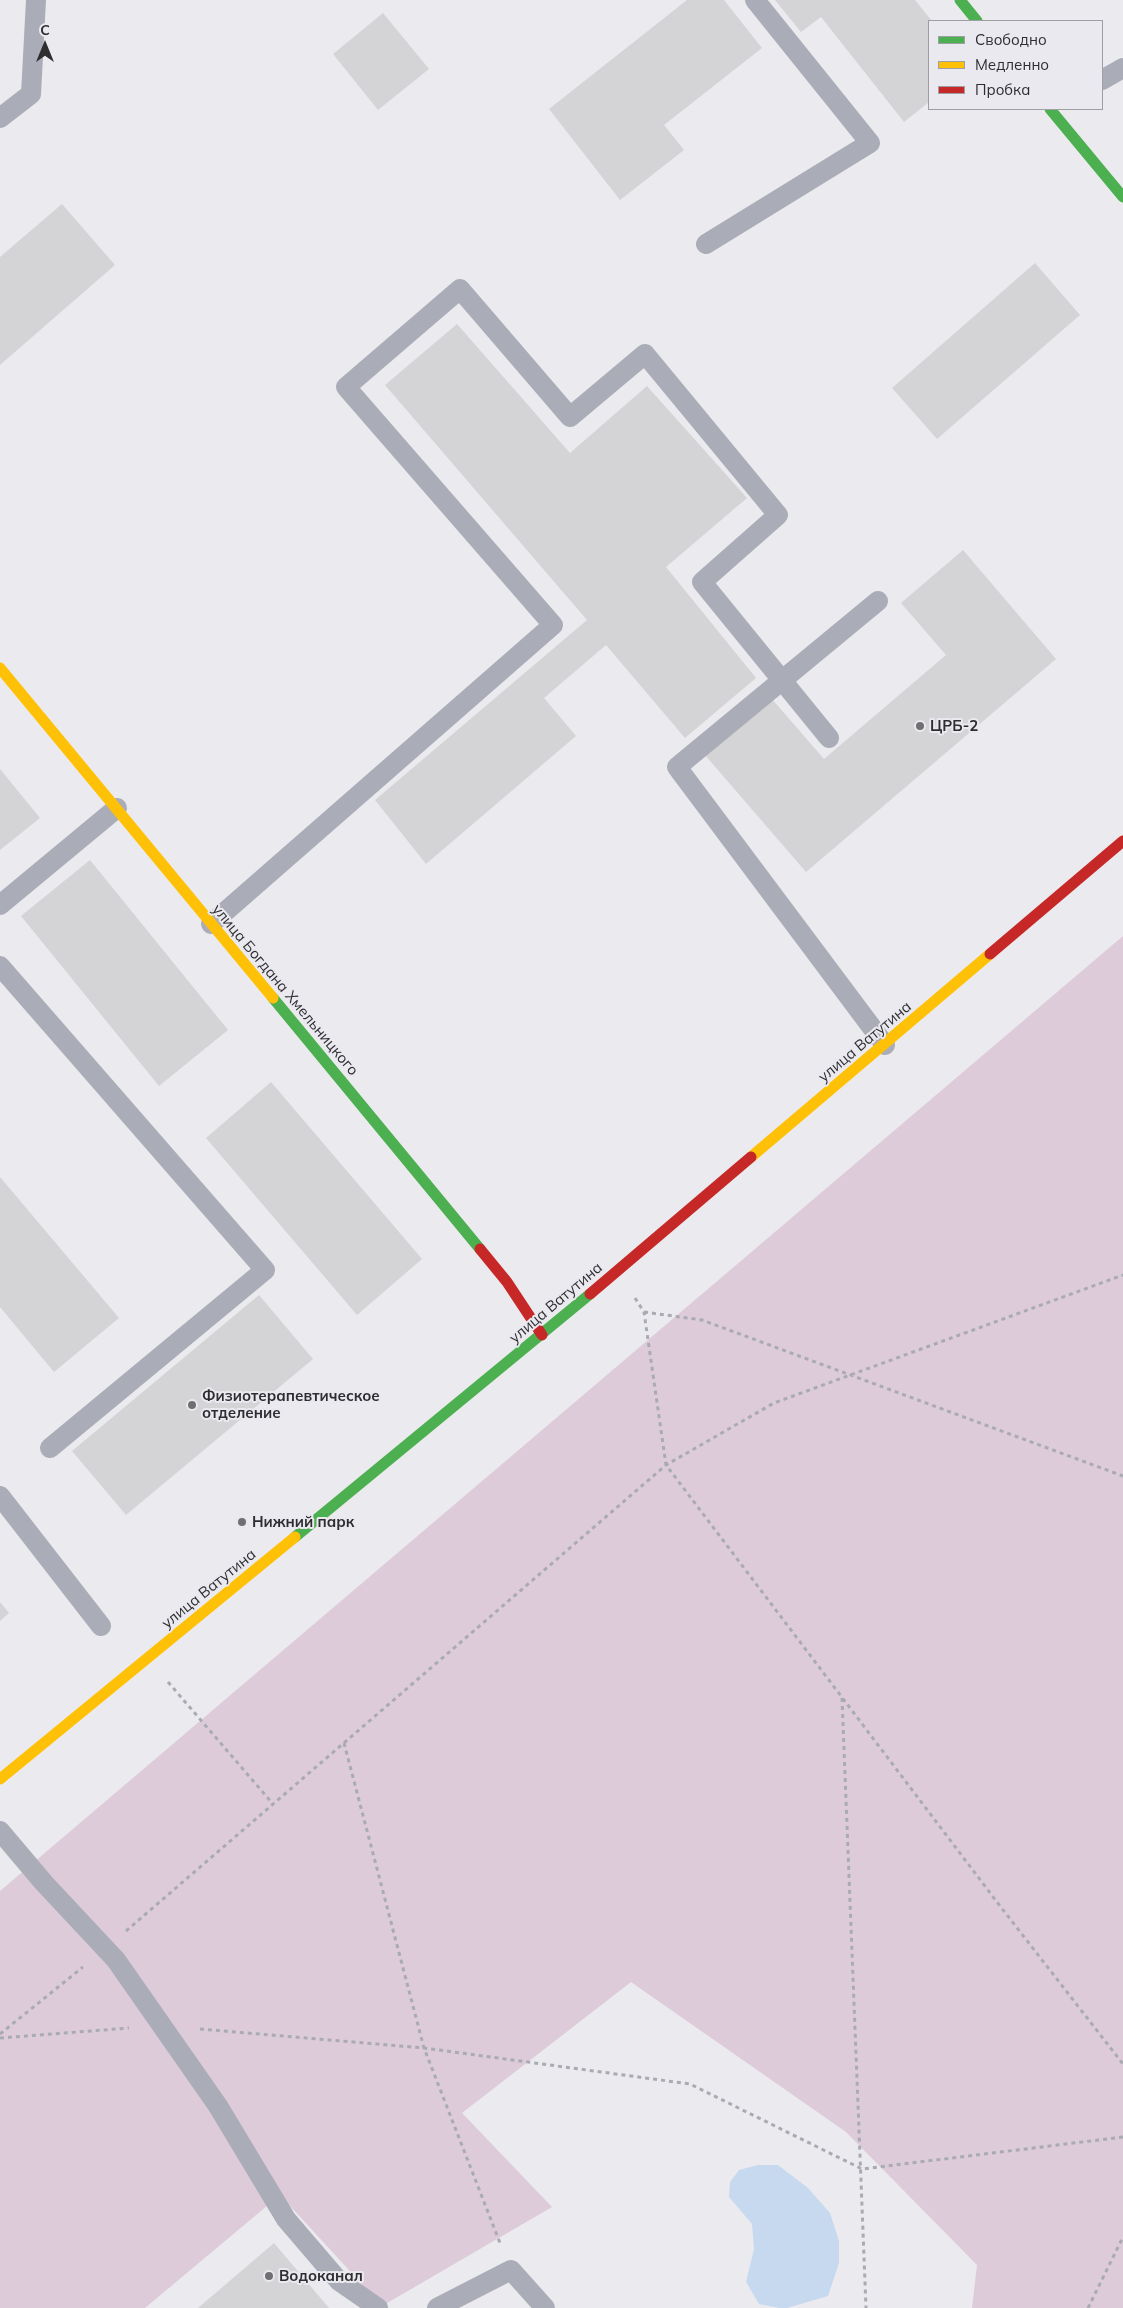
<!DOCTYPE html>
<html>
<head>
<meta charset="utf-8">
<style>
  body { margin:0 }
  #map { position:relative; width:1123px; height:2308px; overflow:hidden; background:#ebeaee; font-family:Mulish,sans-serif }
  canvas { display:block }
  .legend { position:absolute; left:928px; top:20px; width:175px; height:90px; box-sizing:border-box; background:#eae9ef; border:1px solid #9f9ea3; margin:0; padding:6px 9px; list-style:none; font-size:15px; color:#2e2d30 }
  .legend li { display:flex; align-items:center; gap:10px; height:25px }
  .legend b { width:25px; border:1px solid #9f9ea3 }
  .north { position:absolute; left:20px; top:20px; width:50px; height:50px; -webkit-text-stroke:4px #eae9ef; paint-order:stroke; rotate:0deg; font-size:14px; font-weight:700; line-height:20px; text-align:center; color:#2e2d30 }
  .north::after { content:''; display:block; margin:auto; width:18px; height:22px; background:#2e2d30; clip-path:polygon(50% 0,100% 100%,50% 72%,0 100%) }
</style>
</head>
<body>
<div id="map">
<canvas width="1123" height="2308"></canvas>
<ul class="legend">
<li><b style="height:6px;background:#4caf50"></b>Свободно</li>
<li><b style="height:6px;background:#ffc107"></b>Медленно</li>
<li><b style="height:6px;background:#c62828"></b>Пробка</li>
</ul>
<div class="north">С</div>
</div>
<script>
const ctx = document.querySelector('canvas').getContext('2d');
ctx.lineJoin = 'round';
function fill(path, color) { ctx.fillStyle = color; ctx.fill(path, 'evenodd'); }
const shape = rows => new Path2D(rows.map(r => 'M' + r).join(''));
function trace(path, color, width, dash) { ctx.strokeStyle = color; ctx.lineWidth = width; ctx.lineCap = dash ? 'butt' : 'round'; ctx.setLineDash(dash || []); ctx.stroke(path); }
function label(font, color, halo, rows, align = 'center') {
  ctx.font = font + ' Mulish,sans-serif'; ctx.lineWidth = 4; ctx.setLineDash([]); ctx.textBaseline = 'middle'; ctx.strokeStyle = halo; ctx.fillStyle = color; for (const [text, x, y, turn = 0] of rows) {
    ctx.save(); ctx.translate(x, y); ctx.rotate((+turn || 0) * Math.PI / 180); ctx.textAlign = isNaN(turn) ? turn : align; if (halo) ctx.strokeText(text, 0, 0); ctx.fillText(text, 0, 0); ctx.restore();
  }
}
const green = shape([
  [1123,936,1123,2308,972,2308,977,2265,846,2132,631,1982,462,2113,552,2207,382,2306,280,2195,145,2308,0,2308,0,1891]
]);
const water = shape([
  [758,2165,778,2165,808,2188,830,2213,839,2241,839,2263,828,2296,787,2308,779,2308,759,2304,746,2282,754,2249,752,2224,729,2197,730,2182,739,2170]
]);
const building = shape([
  [687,0,724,0,762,48,664,125,684,150,620,200,549,109],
  [775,0,915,0,932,21,929,21,929,102,904,122,821,17,801,32],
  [383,13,429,69,378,110,333,54],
  [62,204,115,265,0,365,0,257],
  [1035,263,1080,315,937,439,892,388],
  [457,324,570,453,647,386,747,498,666,567,756,678,685,738,606,645,544,698,576,736,426,864,375,800,587,620,385,385],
  [963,550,1056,659,806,872,705,755,771,698,824,759,946,655,901,603],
  [0,769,40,818,0,850],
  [90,860,228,1030,159,1086,21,916],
  [271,1082,422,1259,357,1315,206,1138],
  [0,1177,119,1318,54,1372,0,1307],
  [259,1295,313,1359,126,1515,72,1451],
  [0,1602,9,1613,0,1621],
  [274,2243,329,2308,198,2308]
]);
const path = shape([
  [635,1298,644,1312,666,1465,1000,1906,1123,2064],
  [644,1312,702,1320,1123,1476],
  [168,1682,273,1804],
  [842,1698,866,2308],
  [344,1743,424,2048,500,2243],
  [126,1931,666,1465,774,1403,1123,1275],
  [200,2029,424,2048,690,2084,862,2169,1123,2137],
  [0,2034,83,1967],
  [0,2038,129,2028],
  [1088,2308,1123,2237]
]);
const lane = shape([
  [1102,80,1123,68],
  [0,118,31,94,36,0],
  [706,244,870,143,755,0],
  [878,601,677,767,885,1045],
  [0,905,117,808],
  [211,924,553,625,346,387,460,289,570,417,645,354,778,515,702,582,829,738],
  [0,966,265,1270,50,1448],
  [0,1496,101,1626],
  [0,1831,44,1883,116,1960,218,2106,286,2219,339,2281,378,2308],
  [437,2308,511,2270,545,2308]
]);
const fast = shape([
  [960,0,977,21],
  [1050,109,1123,197],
  [273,998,480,1249],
  [295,1537,590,1294]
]);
const slow = shape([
  [0,668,273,998],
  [751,1157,990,954],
  [0,1779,295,1537]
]);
const jam = shape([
  [990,954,1123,841],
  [480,1249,507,1282,542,1335],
  [590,1294,751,1157]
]);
const markers = [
  [920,726,5,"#706f72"],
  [192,1405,5,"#706f72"],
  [242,1522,5,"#706f72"],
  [269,2276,5,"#706f72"]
];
const poiNames = [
  ["ЦРБ-2",930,726],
  ["Физиотерапевтическое",202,1396],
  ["отделение",202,1413],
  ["Нижний парк",252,1522],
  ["Водоканал",279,2276]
];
const streetNames = [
  ["улица Богдана Хмельницкого",285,990,50],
  ["улица Ватутина",865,1042,-40],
  ["улица Ватутина",556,1303,-40],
  ["улица Ватутина",209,1589,-39]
];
fill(green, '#ddcbda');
fill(water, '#c7d9ef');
fill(building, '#d4d3d5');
trace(path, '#aaabb2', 3, [4, 4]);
trace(lane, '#aaadb7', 20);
trace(fast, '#4caf50', 11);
trace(slow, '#ffc107', 11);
trace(jam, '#c62828', 11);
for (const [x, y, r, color] of markers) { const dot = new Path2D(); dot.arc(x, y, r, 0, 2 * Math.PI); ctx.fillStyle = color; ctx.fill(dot); trace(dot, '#eae9ef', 2); }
label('bold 15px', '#2e2d30', '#eae9ef', poiNames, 'left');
label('15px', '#2e2d30', '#eae9ef', streetNames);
</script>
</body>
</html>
